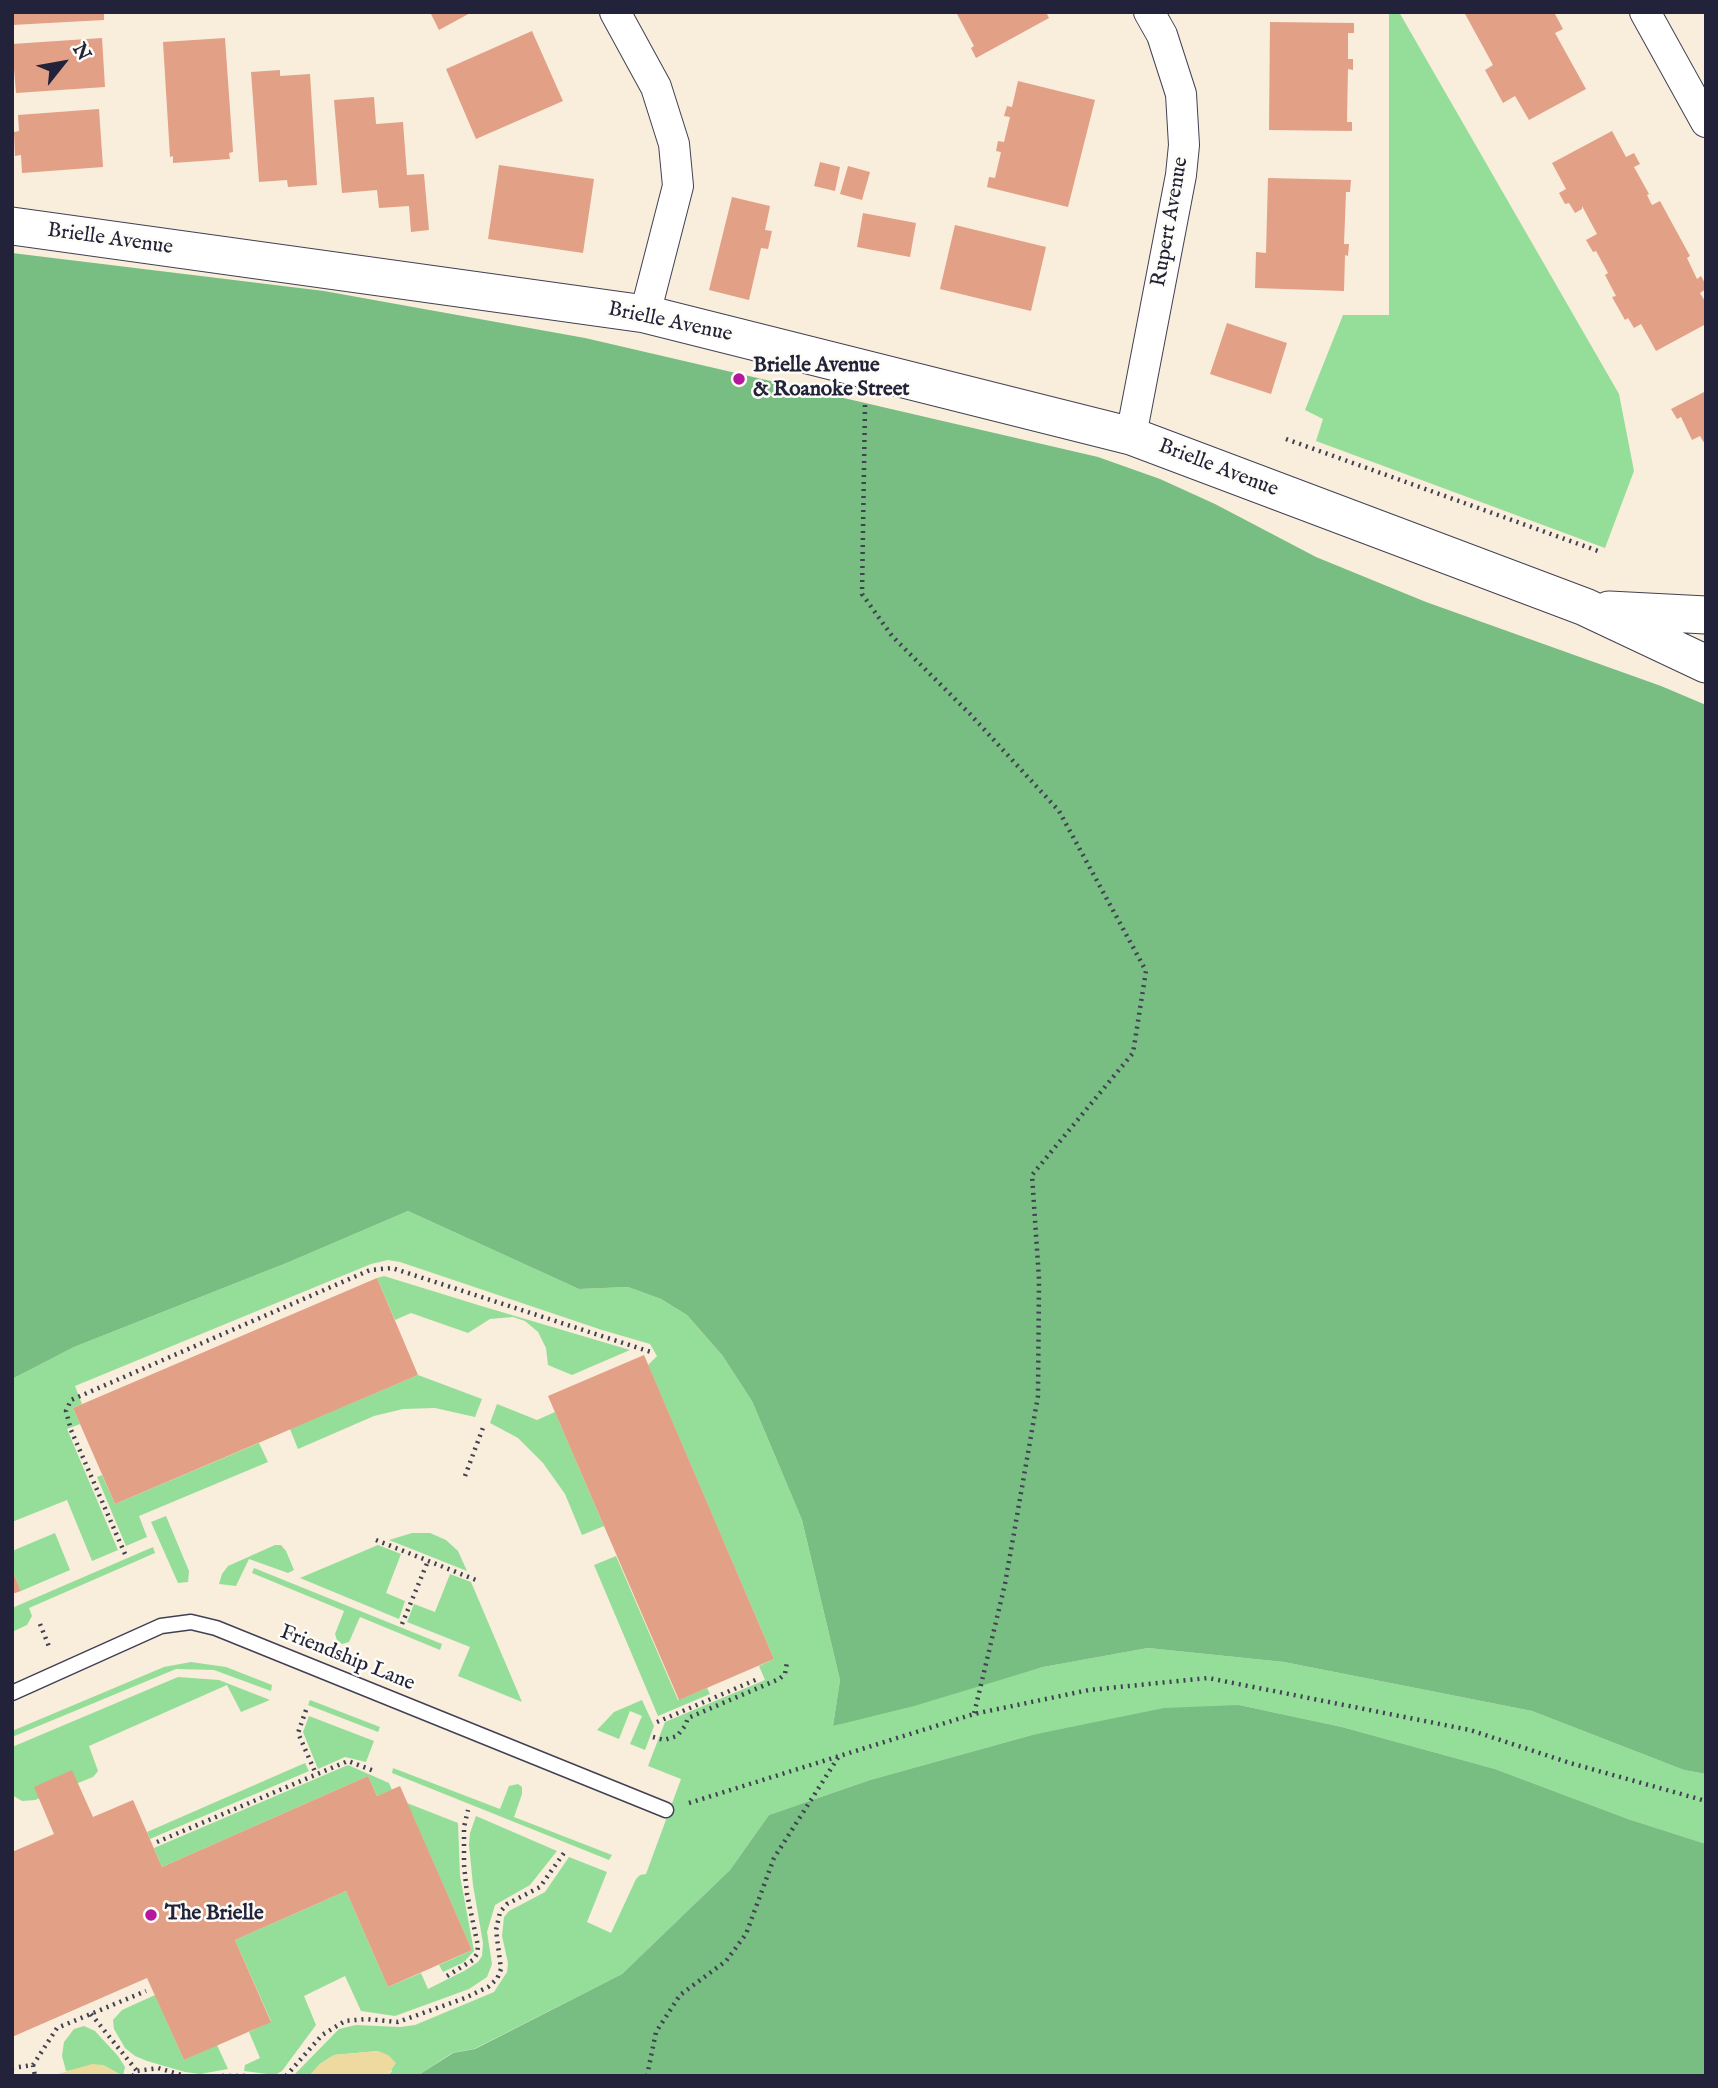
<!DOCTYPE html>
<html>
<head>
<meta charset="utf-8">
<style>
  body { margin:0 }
  #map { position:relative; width:1718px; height:2088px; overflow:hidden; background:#f9eddc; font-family:"IM FELL English",serif }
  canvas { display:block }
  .frame { position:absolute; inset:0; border:14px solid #22223b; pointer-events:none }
  .north { position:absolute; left:28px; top:28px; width:70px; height:70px; -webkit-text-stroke:5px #fdfcf7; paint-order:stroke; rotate:59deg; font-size:19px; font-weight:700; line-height:28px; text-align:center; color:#22223b }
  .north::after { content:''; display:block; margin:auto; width:24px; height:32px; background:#22223b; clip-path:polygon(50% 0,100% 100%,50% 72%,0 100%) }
</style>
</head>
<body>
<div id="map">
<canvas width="1718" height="2088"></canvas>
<div class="frame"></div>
<div class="north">N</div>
</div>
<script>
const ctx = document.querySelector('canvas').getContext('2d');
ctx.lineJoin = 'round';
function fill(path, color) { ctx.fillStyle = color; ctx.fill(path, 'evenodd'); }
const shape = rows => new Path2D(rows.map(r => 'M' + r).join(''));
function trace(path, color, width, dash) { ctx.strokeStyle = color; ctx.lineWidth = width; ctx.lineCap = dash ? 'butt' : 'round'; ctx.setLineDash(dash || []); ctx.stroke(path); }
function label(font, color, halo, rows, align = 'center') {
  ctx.font = font + ' "IM FELL English",serif'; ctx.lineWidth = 5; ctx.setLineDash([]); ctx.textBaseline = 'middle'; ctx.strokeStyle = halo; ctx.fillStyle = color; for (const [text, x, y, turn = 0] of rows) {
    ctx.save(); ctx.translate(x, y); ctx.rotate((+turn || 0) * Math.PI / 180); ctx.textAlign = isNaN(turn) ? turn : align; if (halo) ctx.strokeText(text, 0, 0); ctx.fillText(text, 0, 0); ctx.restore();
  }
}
const green = shape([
  [1389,12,1399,12,1619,394,1634,471,1605,548,1316,441,1323,419,1305,410,1343,315,1389,315],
  [408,1211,579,1289,628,1287,661,1299,687,1315,722,1355,752,1401,802,1520,840,1680,833,1726,1043,1667,1148,1648,1284,1662,1532,1711,1684,1770,1706,1774,1706,1844,1628,1819,1495,1769,1342,1727,1239,1705,1032,1735,870,1780,769,1815,730,1870,622,1974,474,2049,452,2053,417,2076,387,2076,392,2071,378,2051,334,2055,320,2064,309,2076,293,2076,339,2029,356,2025,400,2027,415,2025,494,1992,507,1972,508,1963,502,1936,504,1917,509,1911,545,1892,569,1857,607,1872,587,1922,611,1933,636,1879,640,1875,646,1874,681,1779,648,1766,665,1722,765,1680,759,1666,774,1659,648,1365,657,1356,650,1344,602,1330,400,1262,388,1260,371,1264,75,1386,82,1404,73,1408,80,1424,67,1429,118,1550,92,1561,67,1500,12,1522,12,1379,74,1347,289,1262],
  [384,1276,478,1305,630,1350,572,1375,548,1365,546,1348,538,1332,525,1321,513,1317,490,1319,468,1333,411,1313,395,1320,377,1278],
  [418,1375,482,1399,475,1417,435,1408,403,1409,374,1416,298,1449,290,1429],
  [497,1404,537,1420,555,1412,604,1526,582,1535,565,1494,543,1463,518,1438,490,1423],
  [259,1443,268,1462,139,1516,147,1537,126,1546,97,1477,102,1475,115,1504],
  [166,1516,189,1571,188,1582,178,1583,151,1522],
  [55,1533,70,1570,21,1591,12,1570,12,1551],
  [412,1533,430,1533,446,1540,458,1551,467,1571,389,1540],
  [275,1545,281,1545,286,1551,294,1570,288,1573,249,1559,236,1586,219,1584,222,1574,228,1566],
  [378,1545,401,1554,386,1593,405,1601,399,1619,300,1578],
  [153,1547,155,1553,29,1608,32,1616,27,1625,12,1632,12,1608],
  [616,1556,678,1700,707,1688,710,1694,658,1716,594,1565],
  [254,1568,442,1644,440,1650,360,1617,349,1642,342,1644,337,1640,335,1634,344,1611,252,1573],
  [450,1574,471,1582,522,1702,458,1676,470,1647,407,1622,414,1604,435,1612],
  [191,1662,226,1667,272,1685,271,1691,214,1670,176,1669,12,1737,12,1731,164,1667],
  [178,1677,219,1680,270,1700,241,1712,227,1685,89,1746,98,1771,93,1777,35,1800,22,1801,12,1795,12,1747],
  [310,1700,380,1727,378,1732,308,1705],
  [642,1700,654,1726,645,1750,630,1744,642,1716,630,1711,619,1739,597,1730,614,1712],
  [309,1716,374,1741,366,1762,345,1757,318,1769,303,1732],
  [305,1763,309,1771,150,1839,147,1832],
  [348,1765,389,1783,392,1790,377,1796,368,1776,162,1867,154,1848],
  [393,1768,500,1809,509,1786,518,1784,522,1787,522,1794,514,1817,612,1855,609,1860,392,1773],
  [407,1803,458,1823,460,1876,474,1951,464,1962,443,1972,439,1965,472,1950],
  [476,1816,557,1851,530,1885,495,1905,487,1932,492,1964,487,1977,469,1989,395,2016,361,2011,345,1976,304,1996,316,2025,282,2071,275,2075,244,2071,245,2065,260,2058,249,2032,271,2021,235,1940,346,1891,388,1987,421,1973,428,1989,464,1971,478,1962,482,1956,483,1943,473,1885,469,1845,470,1833],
  [155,1995,184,2060,217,2045,228,2069,200,2074,185,2072,147,2061,135,2056,125,2048,114,2029,113,2020,122,2010],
  [84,2026,95,2031,118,2056,125,2067,123,2076,103,2065,66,2071,62,2056,64,2042,74,2029]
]);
const forest = shape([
  [12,253,324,291,585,338,1098,457,1160,479,1215,504,1316,557,1426,602,1661,686,1706,705,1706,1774,1684,1770,1532,1711,1284,1662,1148,1648,1043,1667,914,1706,833,1726,840,1680,802,1520,752,1401,722,1355,687,1315,661,1299,628,1287,579,1289,408,1211,289,1262,74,1347,12,1379],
  [1239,1705,1342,1727,1495,1769,1628,1819,1706,1844,1706,2076,417,2076,453,2053,475,2049,622,1974,730,1870,769,1815,870,1780,1032,1735,1164,1708]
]);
const sand = shape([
  [378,2051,388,2055,396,2063,387,2076,309,2076,320,2064,334,2055],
  [92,2064,103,2065,123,2076,51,2076]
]);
const building = shape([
  [12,12,104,12,104,20,12,25],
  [430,12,472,12,439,30],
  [956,12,1046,12,1049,18,976,58,971,48,974,46],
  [1464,12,1554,12,1563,29,1555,33,1586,89,1529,120,1515,96,1503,103,1485,70,1493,65],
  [1270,22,1354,23,1354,33,1348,33,1348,59,1353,59,1353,70,1348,69,1347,122,1352,122,1352,131,1269,130],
  [532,31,563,101,476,139,446,69],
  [102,38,105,87,16,93,12,44],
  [225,38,233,152,229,153,230,159,173,163,173,156,170,157,163,42],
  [280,70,280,76,310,74,317,185,288,187,287,180,259,182,251,72],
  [1018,81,1095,100,1068,207,987,187,989,177,995,178,1001,152,996,151,998,141,1004,142,1010,117,1004,116,1007,106,1012,107],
  [374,97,376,124,403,122,407,175,424,174,429,230,411,232,409,206,379,208,377,190,342,193,334,100],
  [99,109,103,167,22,173,21,155,15,156,14,132,19,131,18,115],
  [1612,131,1626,157,1634,153,1640,164,1634,167,1649,194,1647,195,1652,205,1660,201,1690,256,1687,258,1697,279,1701,276,1706,285,1706,289,1700,293,1706,303,1706,324,1656,351,1641,324,1634,328,1628,318,1625,320,1612,297,1616,296,1605,275,1608,273,1596,251,1593,252,1586,240,1597,234,1582,206,1582,209,1575,213,1569,203,1565,204,1559,193,1566,189,1552,163],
  [820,162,840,167,835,191,814,186],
  [499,165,594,179,583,253,488,239],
  [848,166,870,172,862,200,840,194],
  [1268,178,1351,180,1350,192,1346,192,1344,244,1349,244,1348,256,1345,255,1344,291,1255,288,1256,252,1266,253],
  [732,197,770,206,765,230,772,231,768,249,761,248,749,300,709,290],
  [863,213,916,223,910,257,857,247],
  [955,225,1046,247,1031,311,940,289],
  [1227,323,1287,343,1271,394,1210,374],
  [1706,391,1706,446,1700,436,1692,440,1681,417,1677,419,1671,409],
  [377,1278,418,1375,115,1504,73,1408],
  [644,1355,774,1659,679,1700,548,1396],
  [12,1570,21,1591,12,1594],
  [72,1770,93,1817,133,1800,162,1867,368,1776,377,1796,400,1786,472,1950,388,1987,346,1891,235,1940,271,2022,184,2060,147,1978,12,2037,12,1852,54,1834,34,1787]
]);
const path = shape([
  [865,405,862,594,892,636,970,714,1059,811,1146,971,1133,1053,1032,1175,1039,1279,1038,1396,1005,1584,974,1714],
  [1286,439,1601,552],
  [465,1476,484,1425],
  [376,1540,476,1580],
  [125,1554,71,1430,66,1411,71,1400,370,1270,392,1268,651,1352],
  [40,1624,50,1649],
  [402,1624,428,1561],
  [306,1710,298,1733,316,1774],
  [657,1722,760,1678],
  [653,1737,664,1740,677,1736,685,1726,688,1718,779,1679,785,1674,787,1662],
  [689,1803,974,1714,1089,1690,1208,1678,1470,1730,1570,1763,1706,1801],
  [157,1842,348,1761,374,1771],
  [447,1976,473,1960,477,1954,478,1946,467,1894,464,1865,464,1827,468,1810],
  [91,2014,137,2071],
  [33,2065,35,2076],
  [12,2068,33,2065,57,2028,146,1991],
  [133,2076,137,2071,158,2068,185,2076],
  [222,2076,248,2076],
  [286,2076,322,2035,345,2021,366,2019,398,2022,465,1998,488,1987,497,1979,501,1969,496,1930,500,1912,507,1904,540,1887,566,1850],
  [647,2076,656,2032,680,1995,726,1961,746,1934,774,1858,839,1756]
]);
const service = shape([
  [12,1693,161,1626,191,1622,216,1628,666,1810]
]);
const minor = shape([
  [615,12,656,87,674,144,678,186,645,314],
  [1645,12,1706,122],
  [1131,436,1181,175,1184,145,1181,94,1162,35,1149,12]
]);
const tertiary = shape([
  [12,226,645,314,1131,436,1585,607,1706,664],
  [1609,610,1706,615]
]);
const markers = [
  [739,379,7,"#b5179e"],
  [151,1915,7,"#b5179e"]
];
const streetNames = [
  ["Rupert Avenue",1171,222,-80],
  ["Brielle Avenue",110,240,8],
  ["Brielle Avenue",670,323,12],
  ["Brielle Avenue",1218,469,21],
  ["Friendship Lane",347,1659,22]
];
const poiNames = [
  ["Brielle Avenue",753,367],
  ["& Roanoke Street",753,391],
  ["The Brielle",165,1915]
];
fill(green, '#95de99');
fill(forest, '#78bd81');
fill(sand, '#eeda9e');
fill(building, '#e2a087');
trace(service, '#424053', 17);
trace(minor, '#424053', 32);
trace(tertiary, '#424053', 39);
trace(path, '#424053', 4.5, [2, 5]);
trace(service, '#fff', 14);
trace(minor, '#fff', 30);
trace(tertiary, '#fff', 37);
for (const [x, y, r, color] of markers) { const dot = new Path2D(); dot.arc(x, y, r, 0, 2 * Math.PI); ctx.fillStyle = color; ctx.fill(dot); trace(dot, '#fdfcf7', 2.5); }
label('21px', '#22223b', '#fdfcf7', streetNames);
label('bold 21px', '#22223b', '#fdfcf7', poiNames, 'left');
</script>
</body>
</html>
